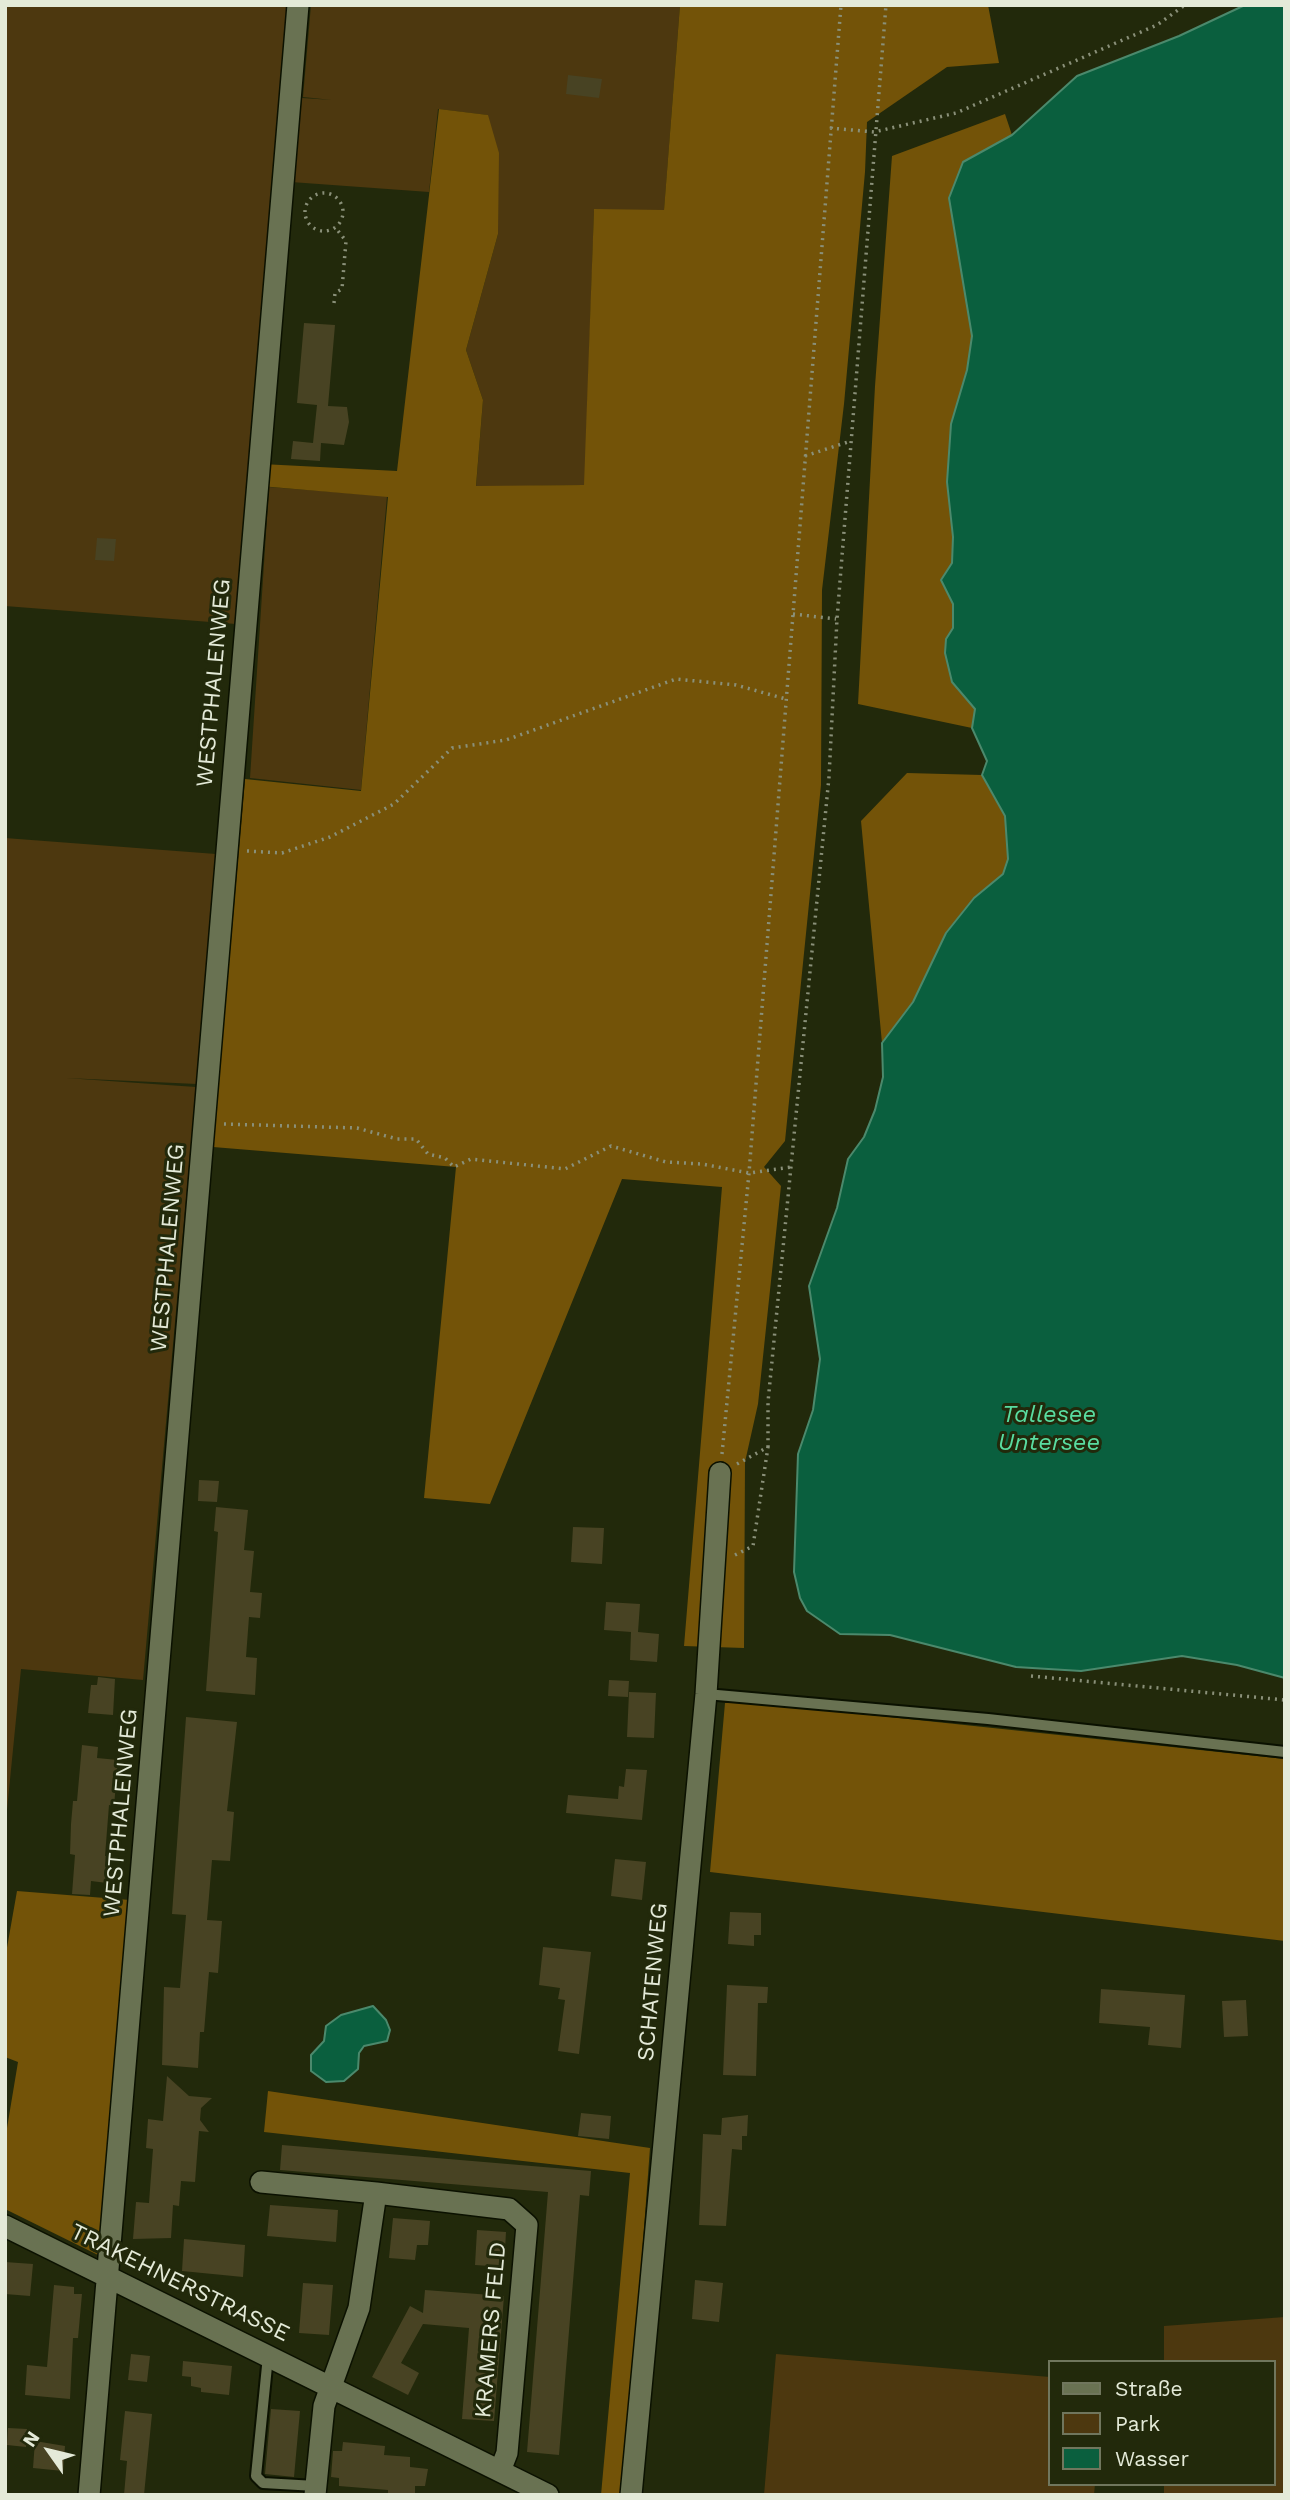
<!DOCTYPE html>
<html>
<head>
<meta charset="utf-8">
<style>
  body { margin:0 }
  #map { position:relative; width:1290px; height:2500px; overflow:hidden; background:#22290b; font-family:"Work Sans",sans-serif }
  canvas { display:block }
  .frame { position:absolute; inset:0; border:7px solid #e4ead8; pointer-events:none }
  .legend { position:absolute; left:1048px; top:2360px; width:228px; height:126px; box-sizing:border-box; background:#22290b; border:2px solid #70765d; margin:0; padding:9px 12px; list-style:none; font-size:21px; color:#e4ead8 }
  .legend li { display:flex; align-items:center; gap:14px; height:35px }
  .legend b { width:35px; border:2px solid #70765d }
  .north { position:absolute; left:14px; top:2416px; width:70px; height:70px; -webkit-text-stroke:5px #22290b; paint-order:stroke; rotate:304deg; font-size:19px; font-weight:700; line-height:28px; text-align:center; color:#e4ead8 }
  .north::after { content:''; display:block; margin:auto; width:24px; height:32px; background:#e4ead8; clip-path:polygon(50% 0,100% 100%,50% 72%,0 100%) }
</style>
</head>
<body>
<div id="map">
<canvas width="1290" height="2500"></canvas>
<div class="frame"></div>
<ul class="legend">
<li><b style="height:9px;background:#697252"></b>Straße</li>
<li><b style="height:19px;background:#4d380f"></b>Park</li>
<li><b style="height:19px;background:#0a5f3e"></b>Wasser</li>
</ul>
<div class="north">N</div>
</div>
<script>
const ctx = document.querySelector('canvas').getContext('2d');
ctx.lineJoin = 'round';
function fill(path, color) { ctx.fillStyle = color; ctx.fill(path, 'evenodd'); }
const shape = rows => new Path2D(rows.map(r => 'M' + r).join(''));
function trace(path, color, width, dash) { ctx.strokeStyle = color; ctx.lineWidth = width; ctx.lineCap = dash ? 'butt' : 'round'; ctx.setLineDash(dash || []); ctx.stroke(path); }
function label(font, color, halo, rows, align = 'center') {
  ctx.font = font + ' "Work Sans",sans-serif'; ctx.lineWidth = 6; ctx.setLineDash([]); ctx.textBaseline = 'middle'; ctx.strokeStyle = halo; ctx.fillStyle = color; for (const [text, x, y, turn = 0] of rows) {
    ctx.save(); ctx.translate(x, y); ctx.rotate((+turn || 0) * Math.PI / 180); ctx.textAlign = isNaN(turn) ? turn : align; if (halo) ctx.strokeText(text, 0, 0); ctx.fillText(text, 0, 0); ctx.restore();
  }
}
const green = shape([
  [5,5,288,5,236,624,5,606],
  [311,5,680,5,664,211,594,210,585,485,476,487,483,400,466,350,498,234,487,115,438,109,429,192,291,182,302,98,332,100,303,97],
  [269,487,387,496,361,790,250,778],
  [5,838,216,854,197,1084,66,1078,196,1087,143,1680,21,1669,5,1830],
  [1285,2317,1285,2495,1164,2495,1164,2484,1274,2484,1274,2362,1164,2362,1164,2326],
  [776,2354,1050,2377,1050,2484,1095,2484,1094,2495,764,2495]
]);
const forest = shape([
  [680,5,988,5,999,63,947,67,867,122,865,172,844,404,822,590,821,785,785,1141,764,1167,781,1186,758,1404,745,1462,744,1648,684,1646,722,1187,622,1179,490,1504,424,1498,456,1167,213,1147,245,779,361,791,388,497,260,486,262,464,397,471,439,109,488,115,499,153,498,234,466,350,483,400,476,486,584,485,594,209,664,210],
  [1005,114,1012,135,963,162,964,278,972,337,952,563,941,580,953,604,953,628,946,639,945,653,952,682,975,709,972,728,858,704,875,386,892,156],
  [907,773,982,775,1005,816,1008,859,1003,874,974,898,946,933,913,1002,882,1043,861,821],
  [748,1702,1285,1759,1285,1941,710,1872,725,1703],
  [17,1891,130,1900,98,2255,5,2209,5,2140,18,2062,5,2057,5,1959],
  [268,2091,650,2148,624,2495,601,2495,630,2173,264,2132]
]);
const water = shape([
  [1245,5,1285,5,1285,1678,1237,1665,1182,1656,1081,1671,1016,1667,890,1635,840,1634,807,1611,800,1598,794,1572,798,1454,813,1410,820,1359,809,1286,837,1208,848,1159,864,1137,875,1110,883,1077,882,1043,913,1002,946,933,974,898,1003,874,1008,859,1005,816,982,775,987,761,972,728,975,709,952,682,945,653,946,639,953,628,953,604,941,580,952,563,953,537,947,482,951,424,967,370,972,336,949,198,963,162,1012,135,1077,76,1179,36,1245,5],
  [373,2006,386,2020,390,2030,387,2041,364,2046,359,2053,358,2069,344,2081,326,2082,311,2071,311,2055,324,2041,326,2026,341,2015,373,2006]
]);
const building = shape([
  [568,75,602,79,599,98,566,94],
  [304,323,335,325,328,406,347,407,349,422,344,445,321,443,320,461,291,459,293,441,313,443,317,405,297,403],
  [97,538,116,539,114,561,95,560],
  [199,1480,219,1481,217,1502,198,1501],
  [216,1507,248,1510,244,1550,254,1551,250,1592,262,1593,260,1618,249,1617,246,1657,257,1658,255,1695,206,1691,218,1532,214,1531],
  [573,1527,604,1528,602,1564,571,1562],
  [606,1602,640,1604,638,1632,659,1634,657,1662,630,1660,631,1632,604,1630],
  [98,1677,115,1679,113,1715,88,1713,91,1685,97,1685],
  [609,1680,629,1681,628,1697,608,1696],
  [629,1692,656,1693,654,1738,627,1737],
  [186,1717,237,1722,227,1811,234,1812,230,1861,212,1860,207,1920,222,1921,218,1973,209,1972,204,2032,200,2032,198,2068,162,2065,164,1987,180,1988,186,1915,172,1914],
  [82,1745,98,1747,97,1758,118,1760,114,1806,109,1805,105,1856,109,1856,107,1883,91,1881,90,1895,72,1894,75,1855,70,1854,71,1824,73,1801,77,1801],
  [626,1769,647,1770,642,1820,566,1813,568,1795,618,1799,619,1786,624,1787],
  [615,1859,646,1862,642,1900,611,1896],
  [730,1912,761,1913,761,1935,754,1935,754,1946,728,1944],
  [543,1947,591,1952,579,2054,558,2051,565,2000,558,1999,560,1988,539,1985],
  [727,1985,768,1987,767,2003,758,2003,756,2076,723,2075],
  [1101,1989,1185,1995,1181,2048,1148,2045,1150,2027,1099,2023],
  [1246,2000,1248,2036,1224,2037,1222,2001],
  [167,2076,189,2096,212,2098,201,2108,200,2120,209,2132,199,2131,195,2182,181,2181,179,2206,173,2205,171,2238,133,2239,136,2202,149,2203,153,2149,146,2148,148,2119,163,2121],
  [581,2113,611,2116,609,2139,578,2136],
  [748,2115,747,2136,742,2136,742,2150,732,2149,726,2226,699,2225,703,2134,721,2135,722,2118],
  [282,2145,591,2171,589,2196,580,2195,559,2455,527,2452,548,2192,280,2170],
  [270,2205,338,2210,336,2242,267,2236],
  [393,2218,430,2221,428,2245,417,2245,415,2260,389,2258],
  [477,2230,506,2232,504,2267,475,2265],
  [184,2239,245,2245,243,2277,182,2271],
  [5,2262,33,2264,30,2296,5,2294],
  [695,2280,723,2283,719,2322,692,2319],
  [303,2283,333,2285,329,2335,299,2333],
  [54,2285,74,2287,74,2294,82,2294,78,2338,73,2338,70,2399,25,2395,27,2365,47,2367],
  [425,2290,504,2296,494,2421,462,2419,469,2328,423,2324,401,2363,419,2373,408,2395,372,2377,410,2306,423,2313],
  [131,2354,150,2356,147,2382,128,2380],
  [183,2361,232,2366,229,2395,201,2392,201,2388,191,2386,191,2377,182,2376],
  [271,2409,300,2411,294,2477,265,2474],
  [125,2411,152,2414,144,2495,124,2495,127,2461,120,2460],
  [8,2428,27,2429,26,2447,7,2445],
  [35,2441,65,2446,63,2471,33,2468],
  [343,2442,385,2446,384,2455,410,2457,410,2467,428,2469,425,2486,415,2486,415,2493,388,2495,388,2490,339,2486,339,2478,331,2477,333,2451,342,2451]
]);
const path = shape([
  [830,128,874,132,956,113,1157,25,1185,5],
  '305 212a19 19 0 1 1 38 0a19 19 0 1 1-38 0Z',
  [334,303,335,293,342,289,346,241,335,227],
  [805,456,851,441],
  [793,614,836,619],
  [247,851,282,853,330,837,394,804,452,748,506,740,676,679,736,685,786,699],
  [224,1124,357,1128,397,1139,416,1139,428,1154,445,1158,454,1167,471,1159,565,1169,611,1146,666,1162,702,1164,749,1173,792,1167],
  [722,1454,749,1173,841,5],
  [737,1464,768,1447,768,1402,829,777,837,619,886,5],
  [735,1555,753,1546,768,1447],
  [1031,1676,1285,1700]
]);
const service = shape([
  [706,1694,988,1719,1285,1752],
  [268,2356,256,2476,263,2483,316,2486]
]);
const minor = shape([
  [261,2182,376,2193],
  [5,2226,548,2495],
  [89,2495,298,5],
  [315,2495,324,2406,359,2308,376,2193,509,2209,527,2225,507,2453,500,2471],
  [631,2495,706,1694,720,1473]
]);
const streetNames = [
  ["WESTPHALENWEG",214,683,-85],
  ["WESTPHALENWEG",168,1248,-85],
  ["WESTPHALENWEG",121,1813,-85],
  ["SCHATENWEG",653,1982,-85],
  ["TRAKEHNERSTRASSE",180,2283,26],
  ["KRAMERS FELD",491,2330,-85]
];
const waterNames = [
  ["Tallesee",1049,1415],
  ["Untersee",1049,1443]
];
fill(green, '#4d380f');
fill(forest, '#735308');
fill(water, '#0a5f3e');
trace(water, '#4b896c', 2);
fill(building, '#484323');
trace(service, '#0b1100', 14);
trace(minor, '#0b1100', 24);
trace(path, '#8a9079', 3.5, [2, 5]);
trace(service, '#697252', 10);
trace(minor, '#697252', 21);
label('23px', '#e4ead8', '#22290b', streetNames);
label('italic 24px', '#59dca0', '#22290b', waterNames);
</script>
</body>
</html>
